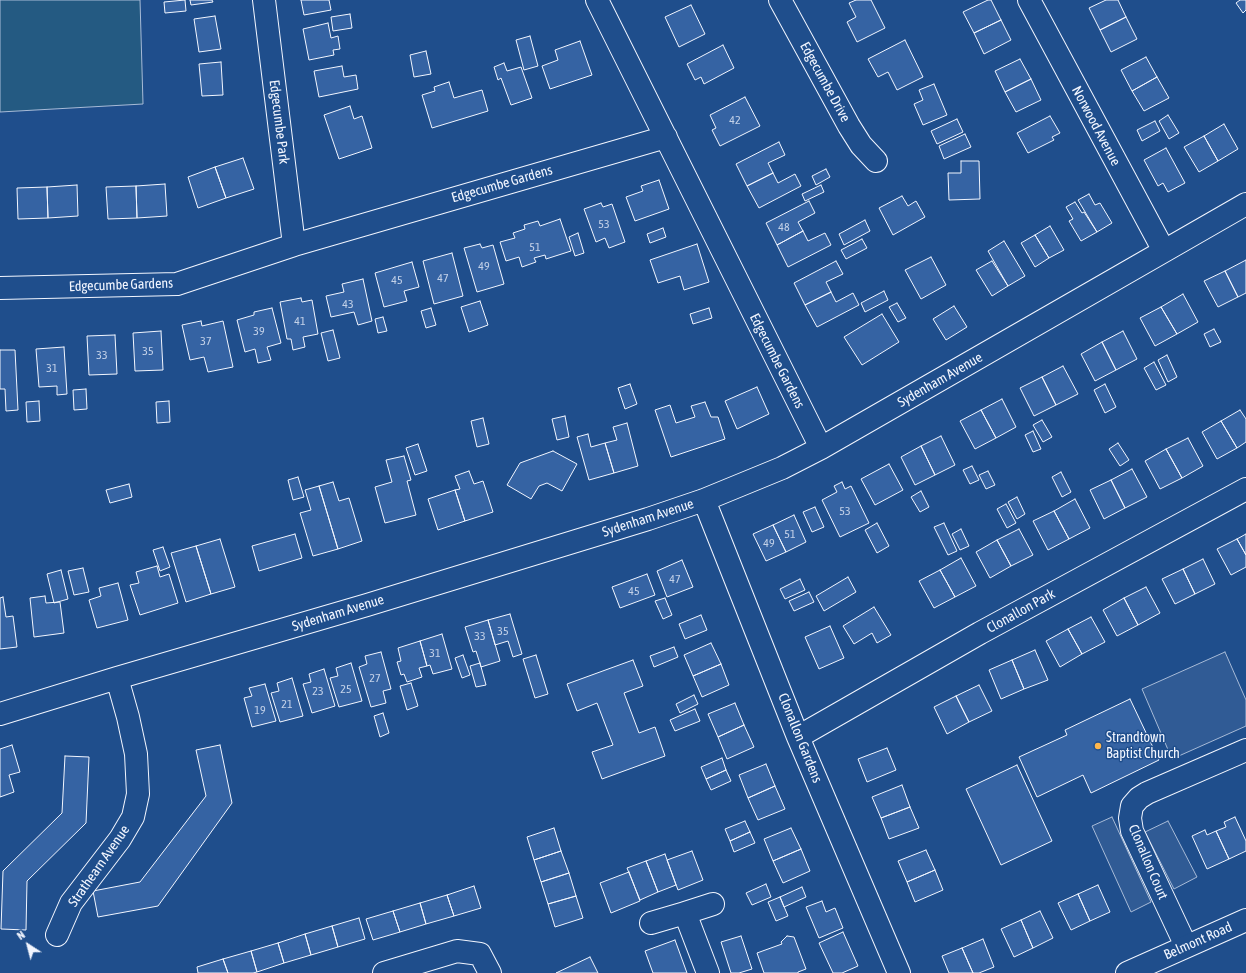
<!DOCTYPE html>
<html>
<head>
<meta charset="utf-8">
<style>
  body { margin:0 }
  #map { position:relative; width:1246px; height:973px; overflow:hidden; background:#1f4e8c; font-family:"Asap Condensed",sans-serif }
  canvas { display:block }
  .north { position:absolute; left:8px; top:925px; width:40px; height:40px; -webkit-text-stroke:3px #1f4e8c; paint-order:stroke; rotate:324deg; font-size:11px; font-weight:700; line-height:16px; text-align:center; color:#f2f6ff }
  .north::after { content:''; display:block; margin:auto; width:14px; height:18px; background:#f2f6ff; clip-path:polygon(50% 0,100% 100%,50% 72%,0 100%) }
</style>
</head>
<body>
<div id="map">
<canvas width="1246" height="973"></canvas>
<div class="north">N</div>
</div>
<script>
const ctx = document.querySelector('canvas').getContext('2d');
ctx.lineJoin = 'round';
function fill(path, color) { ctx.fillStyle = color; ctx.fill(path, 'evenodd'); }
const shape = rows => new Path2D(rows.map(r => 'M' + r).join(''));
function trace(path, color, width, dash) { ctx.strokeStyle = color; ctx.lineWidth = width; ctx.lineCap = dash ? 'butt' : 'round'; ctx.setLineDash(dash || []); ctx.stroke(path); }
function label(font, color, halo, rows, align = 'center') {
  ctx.font = font + ' "Asap Condensed",sans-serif'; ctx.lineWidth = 3; ctx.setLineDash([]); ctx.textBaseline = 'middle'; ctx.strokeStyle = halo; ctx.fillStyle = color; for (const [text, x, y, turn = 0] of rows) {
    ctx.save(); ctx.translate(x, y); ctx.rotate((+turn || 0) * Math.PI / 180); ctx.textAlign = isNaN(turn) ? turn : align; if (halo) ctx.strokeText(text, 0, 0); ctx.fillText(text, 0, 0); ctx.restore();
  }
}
const green = shape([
  [0,0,140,0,143,104,0,112,0,0]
]);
const parking = shape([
  [1225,652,1246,700,1246,726,1172,759,1142,689,1225,652],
  [1112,817,1151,902,1131,912,1092,826,1112,817],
  [1168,821,1197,877,1174,889,1145,832,1168,821]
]);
const building = shape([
  [185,0,186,11,165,13,164,2,185,0],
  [190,0,212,0,213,2,191,5,190,0],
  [301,0,329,0,331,10,304,15,301,0],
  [856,0,871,0,885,28,857,42,847,22,856,17,849,3,856,0],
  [988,0,991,0,1001,20,974,33,963,12,988,0],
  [1106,0,1118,0,1126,17,1100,30,1089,8,1106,0],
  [1240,0,1246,0,1246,10,1243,13,1236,3,1240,0],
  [691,5,705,34,679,47,665,17,691,5],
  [350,14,352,28,333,31,331,17,350,14],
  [215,16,221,49,199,52,194,19,215,16],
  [1126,17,1137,39,1111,52,1100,30,1126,17],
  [1001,20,1011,40,984,54,974,33,1001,20],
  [328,23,331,38,338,36,340,49,333,50,334,55,309,60,303,29,328,23],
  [530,36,538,66,524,70,516,40,530,36],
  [905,40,923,77,897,90,888,72,878,77,868,59,905,40],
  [580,41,592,75,550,89,542,66,558,60,555,50,580,41],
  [723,45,734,68,704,84,701,77,695,80,687,64,723,45],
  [426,51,431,74,414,77,410,55,426,51],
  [1146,57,1157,77,1132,91,1121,70,1146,57],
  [1020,59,1031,79,1005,92,995,71,1020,59],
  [221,62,223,95,202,96,199,64,221,62],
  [504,63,507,71,521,67,532,98,511,105,501,78,498,80,494,67,504,63],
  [342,66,344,77,356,75,358,89,319,97,314,71,342,66],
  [1157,77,1169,98,1144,111,1132,91,1157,77],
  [1031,79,1041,100,1016,112,1005,92,1031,79],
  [449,82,454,98,482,90,488,111,432,128,422,95,435,91,434,87,449,82],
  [934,84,947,115,923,125,914,104,923,100,919,90,934,84],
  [745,97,760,126,720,146,712,130,716,128,710,115,745,97],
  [350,106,354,119,362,116,372,148,339,159,324,115,350,106],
  [1168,115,1179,133,1169,139,1159,121,1168,115],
  [1050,116,1060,133,1052,137,1054,140,1028,153,1017,133,1050,116],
  [957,119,963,132,937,144,931,131,957,119],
  [1155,121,1160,131,1142,141,1137,130,1155,121],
  [1224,124,1238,149,1218,161,1204,136,1224,124],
  [965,134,971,147,944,159,939,146,965,134],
  [1204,136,1218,161,1199,172,1184,147,1204,136],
  [779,142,785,155,768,163,773,173,747,186,736,164,779,142],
  [1166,148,1185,183,1168,192,1163,183,1158,186,1144,160,1166,148],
  [243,158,254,189,226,198,215,167,243,158],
  [961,161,979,161,980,199,949,200,948,173,961,173,961,161],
  [215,167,226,198,198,208,188,177,215,167],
  [826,169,830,177,816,185,812,176,826,169],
  [773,173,778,183,795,174,801,186,759,208,747,186,773,173],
  [659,180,669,209,635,221,626,197,643,191,641,186,659,180],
  [165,184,167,216,137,218,136,186,165,184],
  [77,185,78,216,48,218,47,187,77,185],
  [821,185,824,192,805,201,802,194,821,185],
  [136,186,137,218,108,219,106,187,136,186],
  [47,187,48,218,18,219,17,188,47,187],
  [1089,194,1095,205,1100,203,1112,223,1097,232,1078,200,1089,194],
  [902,196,908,206,916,201,925,217,893,235,879,208,902,196],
  [809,201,815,213,798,222,803,231,777,245,766,223,809,201],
  [1075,202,1082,213,1084,212,1097,232,1081,241,1069,221,1073,219,1066,207,1075,202],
  [601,203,603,207,612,204,625,242,609,248,605,238,596,242,584,209,601,203],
  [560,219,571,251,546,259,545,255,534,258,536,262,522,267,519,257,506,261,500,242,515,238,513,233,525,229,524,225,538,221,540,226,560,219],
  [865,220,870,231,844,245,839,234,865,220],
  [1050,226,1064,250,1049,258,1035,235,1050,226],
  [663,228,666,237,650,243,647,234,663,228],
  [803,231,808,241,825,233,831,245,788,267,777,245,803,231],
  [578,233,584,253,575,256,569,237,578,233],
  [1035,235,1049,258,1035,267,1021,243,1035,235],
  [862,239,867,248,846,259,841,250,862,239],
  [1004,241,1025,276,1008,286,988,251,1004,241],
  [480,244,482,248,493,245,504,284,477,292,464,248,480,244],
  [697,244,709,282,684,290,680,276,658,283,650,260,697,244],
  [452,253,463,296,434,304,423,261,452,253],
  [931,257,946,285,921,299,905,270,931,257],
  [1246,260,1246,293,1238,297,1225,271,1246,260],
  [836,261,843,274,826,282,831,292,805,305,794,283,836,261],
  [992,261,1008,286,992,296,976,270,992,261],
  [412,262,419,287,404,291,407,301,384,307,375,273,412,262],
  [1225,271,1238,297,1218,307,1204,281,1225,271],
  [363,279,372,321,358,325,354,312,331,317,326,296,344,292,342,284,363,279],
  [884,291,888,300,865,312,861,303,884,291],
  [831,292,836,302,853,293,859,305,817,327,805,305,831,292],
  [1183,294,1198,322,1177,334,1161,307,1183,294],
  [301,298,302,302,312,300,318,334,303,337,305,347,293,350,291,339,287,339,280,302,301,298],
  [480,301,488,325,469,332,461,307,480,301],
  [897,303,906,318,898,322,889,307,897,303],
  [954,306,967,327,946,340,933,319,954,306],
  [1161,307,1177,334,1155,346,1140,318,1161,307],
  [272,308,281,343,267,347,271,360,258,363,255,349,245,352,237,320,254,315,254,312,272,308],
  [431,308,436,325,426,328,421,311,431,308],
  [709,308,712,318,693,324,690,314,709,308],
  [882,314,899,342,862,365,844,337,882,314],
  [383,317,387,331,378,333,375,319,383,317],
  [201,321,202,326,223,321,233,367,208,372,204,357,190,360,182,325,201,321],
  [1214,329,1221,342,1210,347,1204,334,1214,329],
  [333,330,340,358,328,361,321,333,333,330],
  [161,331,163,370,135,371,133,333,161,331],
  [1123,331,1137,359,1116,370,1102,342,1123,331],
  [115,335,117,374,89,375,87,336,115,335],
  [1102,342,1116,370,1095,381,1081,354,1102,342],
  [64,347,67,394,57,395,57,386,39,387,36,349,64,347],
  [0,350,15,350,18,410,6,411,5,389,0,389,0,350],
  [1167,355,1177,377,1168,382,1158,360,1167,355],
  [1154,362,1166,385,1156,390,1144,368,1154,362],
  [1063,366,1078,394,1056,405,1042,377,1063,366],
  [1042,377,1056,405,1034,416,1020,388,1042,377],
  [630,384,637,404,625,409,618,388,630,384],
  [1105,384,1116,407,1105,413,1094,390,1105,384],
  [757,387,769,414,737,429,725,401,757,387],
  [86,389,87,409,74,410,73,390,86,389],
  [1002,399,1016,427,996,438,981,410,1002,399],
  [39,401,40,421,27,422,26,402,39,401],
  [169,401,170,422,157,423,156,402,169,401],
  [705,402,711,417,718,417,725,439,671,457,655,410,670,405,676,423,695,417,691,406,705,402],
  [981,410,996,438,975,449,960,421,981,410],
  [1240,410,1246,419,1246,442,1237,448,1221,421,1240,410],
  [565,416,569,437,557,440,552,419,565,416],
  [483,418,489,444,477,447,471,421,483,418],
  [1042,420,1052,437,1043,442,1033,425,1042,420],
  [1221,421,1237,448,1217,459,1202,432,1221,421],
  [627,423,638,466,614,473,605,443,617,440,613,427,627,423],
  [1033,431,1041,449,1033,452,1025,435,1033,431],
  [588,434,591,447,605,443,614,473,589,480,577,437,588,434],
  [941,436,955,465,935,475,921,446,941,436],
  [1188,438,1203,466,1182,478,1166,449,1188,438],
  [1118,443,1129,460,1120,466,1109,449,1118,443],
  [418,444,427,471,415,475,406,448,418,444],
  [921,446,935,475,915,485,901,457,921,446],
  [1166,449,1182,478,1160,489,1145,461,1166,449],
  [553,451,577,464,562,491,547,483,539,486,531,499,507,485,520,463,553,451],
  [404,456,411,480,407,481,416,515,385,523,375,487,392,482,386,460,404,456],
  [889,464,903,490,875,505,861,479,889,464],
  [972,466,979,480,970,484,963,470,972,466],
  [1132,469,1147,497,1125,508,1111,480,1132,469],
  [469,471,474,484,483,481,493,512,465,521,455,490,460,489,455,476,469,471],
  [988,471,995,485,986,489,979,475,988,471],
  [1061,472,1071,492,1062,497,1052,477,1061,472],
  [298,477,304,497,293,500,288,480,298,477],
  [1111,480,1125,508,1104,519,1090,490,1111,480],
  [333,482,339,501,349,498,362,541,338,549,319,486,333,482],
  [842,482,845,489,851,486,869,523,840,537,822,500,837,492,834,486,842,482],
  [129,484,132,497,110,503,106,490,129,484],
  [319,486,338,549,313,556,300,513,311,510,305,490,319,486],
  [455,490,465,521,438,530,428,499,455,490],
  [921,491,929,507,920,512,911,497,921,491],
  [1017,497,1025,514,1017,519,1008,502,1017,497],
  [1075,499,1090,528,1069,539,1054,511,1075,499],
  [1006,504,1016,523,1007,528,997,509,1006,504],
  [815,507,824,527,812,532,803,512,815,507],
  [1054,511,1069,539,1048,550,1033,521,1054,511],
  [794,515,806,542,786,552,773,525,794,515],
  [877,523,889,546,877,553,865,530,877,523],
  [944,523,957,551,948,555,934,527,944,523],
  [773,525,786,552,766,561,753,534,773,525],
  [961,529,969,546,960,550,952,534,961,529],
  [1019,529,1033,555,1011,566,997,540,1019,529],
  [295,534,302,558,259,571,252,546,295,534],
  [1246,534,1246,555,1237,539,1246,534],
  [220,539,235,587,211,594,196,546,220,539],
  [1237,539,1246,555,1246,567,1231,575,1217,549,1237,539],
  [997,540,1011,566,990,578,976,552,997,540],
  [196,546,211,594,186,602,171,553,196,546],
  [163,547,170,567,160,571,153,550,163,547],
  [961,558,976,586,955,597,940,570,961,558],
  [1203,559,1215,584,1195,594,1183,569,1203,559],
  [682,560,693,587,667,597,657,571,682,560],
  [157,566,160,577,169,574,178,603,140,615,130,585,139,583,136,572,157,566],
  [83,568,89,592,74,595,68,571,83,568],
  [1183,569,1195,594,1175,604,1162,579,1183,569],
  [61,570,68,599,54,603,47,574,61,570],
  [940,570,955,597,934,608,919,581,940,570],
  [647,574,655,595,620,608,612,587,647,574],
  [848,577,856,592,824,611,816,596,848,577],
  [800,579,805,590,785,599,780,589,800,579],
  [118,583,128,620,97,628,89,600,101,596,99,588,118,583],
  [1146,587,1160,613,1138,625,1124,598,1146,587],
  [809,592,814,602,794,611,789,601,809,592],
  [45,596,46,603,60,602,64,633,34,637,30,598,45,596],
  [3,597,6,617,13,616,17,647,0,649,0,598,3,597],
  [665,598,672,615,663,619,655,601,665,598],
  [1124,598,1138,625,1117,636,1103,610,1124,598],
  [874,607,891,635,877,643,872,633,854,644,843,626,874,607],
  [510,614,522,654,513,657,508,641,495,645,488,620,510,614],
  [701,615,707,630,685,639,679,624,701,615],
  [1091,617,1105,642,1082,654,1068,629,1091,617],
  [488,620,500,661,481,667,476,651,473,652,465,627,488,620],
  [830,626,844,658,819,669,805,637,830,626],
  [1068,629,1082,654,1060,667,1046,641,1068,629],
  [442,634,452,669,433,674,430,665,427,666,420,641,442,634],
  [420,641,427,666,419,668,422,677,407,682,404,674,401,675,397,662,401,661,398,648,420,641],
  [711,643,721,664,693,676,684,655,711,643],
  [674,647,678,657,654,667,650,656,674,647],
  [1035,650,1048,680,1024,689,1012,660,1035,650],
  [381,652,391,689,383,691,386,703,371,707,359,667,367,664,365,656,381,652],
  [463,655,470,675,462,678,455,658,463,655],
  [536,655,548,694,535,698,523,659,536,655],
  [633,660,643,686,624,693,639,733,655,727,665,756,602,779,592,752,613,745,597,703,577,711,567,684,633,660],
  [1012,660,1024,689,1001,699,989,670,1012,660],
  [351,663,362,701,339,707,330,678,338,676,336,668,351,663],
  [480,663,486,685,476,687,470,666,480,663],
  [721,664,729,685,702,697,693,676,721,664],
  [324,669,335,706,312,713,303,684,311,682,309,674,324,669],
  [292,678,303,716,280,722,271,693,279,691,277,683,292,678],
  [411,683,418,706,407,710,400,686,411,683],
  [265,684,276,721,252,727,244,698,252,696,249,688,265,684],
  [979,685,992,711,969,722,956,696,979,685],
  [694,695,698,704,680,713,676,704,694,695],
  [956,696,969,722,947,734,934,707,956,696],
  [1130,699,1159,760,1091,793,1083,775,1037,797,1019,757,1067,735,1065,730,1130,699],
  [735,703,744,725,718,737,708,714,735,703],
  [695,709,700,721,675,731,670,720,695,709],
  [383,713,389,733,380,737,374,716,383,713],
  [744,725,754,747,727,759,718,737,744,725],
  [12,745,20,772,9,775,14,792,0,797,0,749,12,745],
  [220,745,232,803,158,906,98,917,93,891,140,882,206,796,196,750,220,745],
  [887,748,896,770,867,782,858,759,887,748],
  [65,756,89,757,86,823,27,881,26,930,1,929,3,871,62,813,65,756],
  [722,758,726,770,706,779,701,767,722,758],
  [766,764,775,786,748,798,739,775,766,764],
  [1017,765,1052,841,1001,865,966,789,1017,765],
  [726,770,731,781,711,790,706,779,726,770],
  [902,785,910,807,881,818,872,797,902,785],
  [775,786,785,809,758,820,748,798,775,786],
  [910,807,919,828,889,839,881,818,910,807],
  [1235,817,1246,841,1246,851,1229,859,1216,831,1226,827,1224,822,1235,817],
  [745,821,750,832,730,841,725,829,745,821],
  [554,828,561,851,534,860,527,837,554,828],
  [791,828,801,849,773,861,764,839,791,828],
  [1205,830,1207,835,1216,831,1229,859,1207,869,1192,836,1205,830],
  [750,832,755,843,734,852,730,841,750,832],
  [801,849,810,871,783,883,773,861,801,849],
  [926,850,935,870,907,882,898,861,926,850],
  [561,851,569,873,541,882,534,860,561,851],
  [692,851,703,880,678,890,667,860,692,851],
  [665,854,676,885,658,892,646,861,665,854],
  [646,861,658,892,640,900,627,868,646,861],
  [935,870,943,890,915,902,907,882,935,870],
  [629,872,640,901,611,913,600,883,629,872],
  [569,873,576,896,548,904,541,882,569,873],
  [766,884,771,897,752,905,746,893,766,884],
  [1098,885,1110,912,1090,921,1078,894,1098,885],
  [474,886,481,908,454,916,447,895,474,886],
  [802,887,806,897,784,907,780,897,802,887],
  [1078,894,1090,921,1071,930,1058,903,1078,894],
  [447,895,454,916,426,924,420,903,447,895],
  [576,896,583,918,555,927,548,904,576,896],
  [780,897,788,916,776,921,768,902,780,897],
  [822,901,826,912,835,908,843,928,819,938,806,907,822,901],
  [420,903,426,924,400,932,393,911,420,903],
  [393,911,400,932,373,940,366,919,393,911],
  [1040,911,1053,938,1033,948,1021,920,1040,911],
  [359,918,365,939,338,947,332,926,359,918],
  [1021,920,1033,948,1014,957,1001,929,1021,920],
  [332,926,338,947,311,955,305,934,332,926],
  [843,932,858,966,842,973,833,973,819,943,843,932],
  [305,934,311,955,284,963,278,943,305,934],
  [741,936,752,969,739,973,731,973,721,942,741,936],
  [787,936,794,937,806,969,798,972,798,973,764,973,757,953,782,944,781,942,787,936],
  [983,939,994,967,979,973,973,973,962,948,983,939],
  [675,940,687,973,653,973,645,951,675,940],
  [278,943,284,963,257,972,251,951,278,943],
  [962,948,973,973,949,973,942,956,962,948],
  [251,951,257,972,253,973,228,973,223,959,251,951],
  [590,957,598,973,556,973,590,957],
  [223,959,228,973,198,973,197,967,223,959]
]);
const minor = shape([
  [264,0,294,245],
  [597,0,821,448],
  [780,0,849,126,861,145,876,161],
  [1029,0,1164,251],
  [0,288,177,284,294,245,666,137],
  [704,500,798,737,899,973],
  [0,714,117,678,367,605,648,519,704,500,782,468,821,448,1246,204],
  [798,737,980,633,1246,489],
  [685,913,713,904],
  [651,923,685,913,708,973],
  [57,935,71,903,120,839,133,817,138,794,136,754,128,717,117,678],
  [1186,946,1132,831,1130,818,1132,806,1139,798,1147,793,1246,750],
  [384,973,457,951,480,954,490,973]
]);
const major = shape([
  [1127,973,1246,920]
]);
const markers = [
  [1098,746,4,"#ffb74d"]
];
const numberNames = [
  ["42",735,120],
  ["53",604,224],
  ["48",784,227],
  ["51",535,247],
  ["49",484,266],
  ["47",443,278],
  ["45",397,280],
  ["43",348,304],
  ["41",300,321],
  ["39",259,331],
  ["37",206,341],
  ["35",148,351],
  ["33",102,355],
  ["31",52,368],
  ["53",845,511],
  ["51",790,534],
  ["49",769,543],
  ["47",675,579],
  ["45",634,591],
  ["35",503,631],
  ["33",480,636],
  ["31",435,653],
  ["27",375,678],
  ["25",346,689],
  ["23",318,691],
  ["21",287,704],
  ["19",260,710]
];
const streetNames = [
  ["Edgecumbe Drive",825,82,61],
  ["Edgecumbe Park",279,122,83],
  ["Norwood Avenue",1096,126,62],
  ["Edgecumbe Gardens",502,184,-16],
  ["Edgecumbe Gardens",121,285,-2],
  ["Edgecumbe Gardens",777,361,63],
  ["Sydenham Avenue",940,380,-30],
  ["Sydenham Avenue",648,518,-18],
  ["Clonallon Park",1021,611,-29],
  ["Sydenham Avenue",338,613,-17],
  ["Clonallon Gardens",800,738,68],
  ["Clonallon Court",1148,862,67],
  ["Strathearn Avenue",99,866,-55],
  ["Belmont Road",1198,941,-24]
];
const poiNames = [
  ["Strandtown",1106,738],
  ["Baptist Church",1106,754]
];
fill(green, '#245a82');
trace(green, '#a8bbd7', 1);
fill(parking, '#305b95');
trace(parking, '#a8bbd7', 1);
fill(building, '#3563a3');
trace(building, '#f2f6ff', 1);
trace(minor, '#f2f6ff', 24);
trace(major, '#f2f6ff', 24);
trace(minor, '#1f4e8c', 22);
trace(major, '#1f4e8c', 22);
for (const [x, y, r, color] of markers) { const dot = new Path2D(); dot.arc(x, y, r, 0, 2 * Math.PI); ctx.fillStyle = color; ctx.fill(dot); trace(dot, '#1f4e8c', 1.5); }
label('12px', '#c3d1e8', null, numberNames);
label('14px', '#f2f6ff', '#1f4e8c', streetNames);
label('14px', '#f2f6ff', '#1f4e8c', poiNames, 'left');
</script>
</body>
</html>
